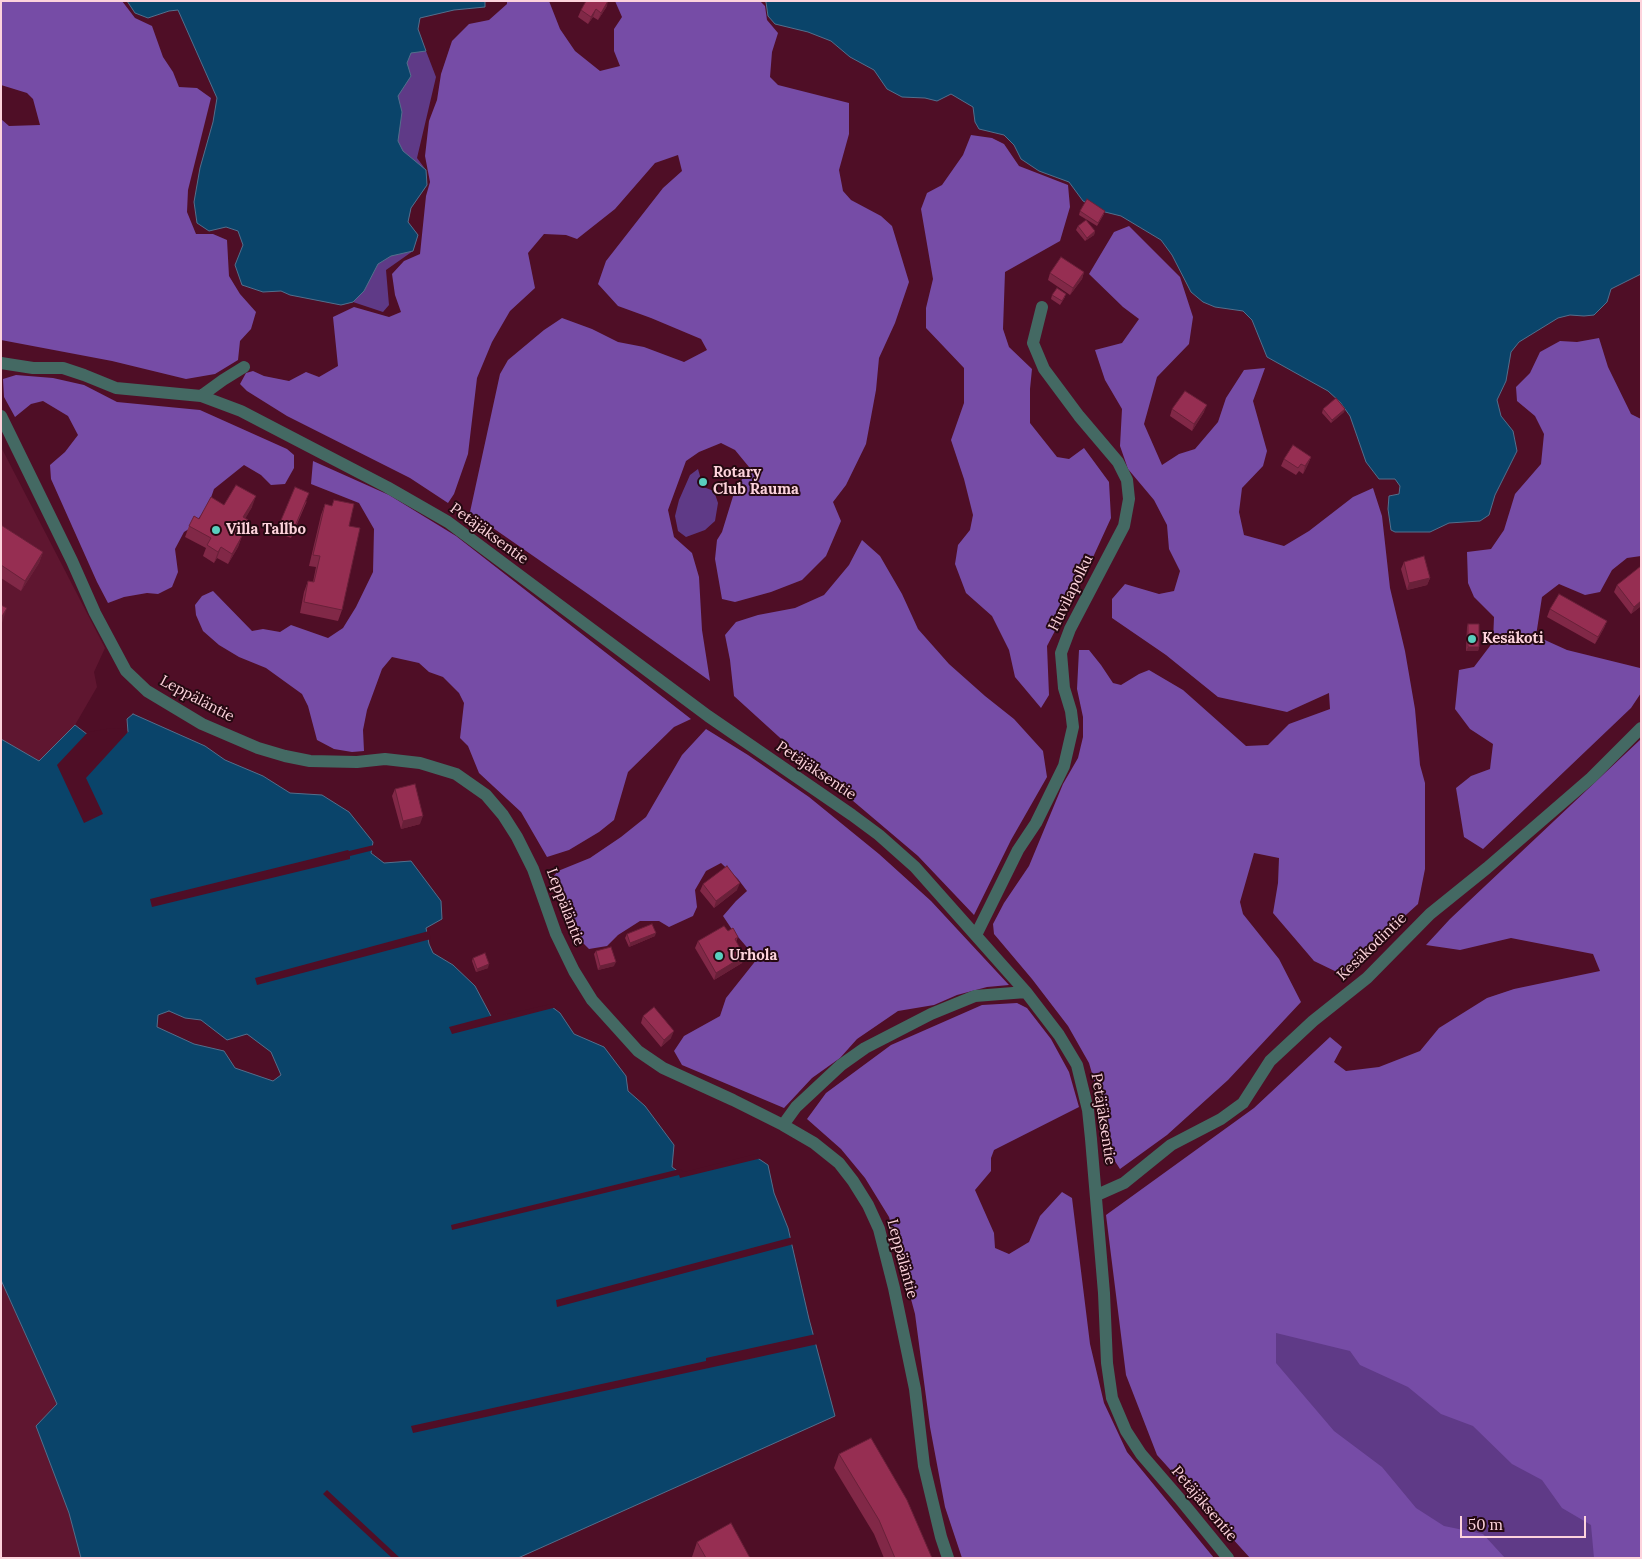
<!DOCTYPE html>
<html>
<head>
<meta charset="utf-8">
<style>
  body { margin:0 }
  #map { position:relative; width:1642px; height:1559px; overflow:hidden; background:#4f0e26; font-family:Lora,serif }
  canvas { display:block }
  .frame { position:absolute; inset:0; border:2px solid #fdd3dc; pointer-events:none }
  .scale { position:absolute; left:1460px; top:1516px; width:126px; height:22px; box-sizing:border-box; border:2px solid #fdd3dc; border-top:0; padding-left:6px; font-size:15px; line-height:18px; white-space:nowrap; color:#fdd3dc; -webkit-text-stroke:4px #250911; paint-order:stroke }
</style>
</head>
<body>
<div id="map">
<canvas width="1642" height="1559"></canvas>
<div class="frame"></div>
<div class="scale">50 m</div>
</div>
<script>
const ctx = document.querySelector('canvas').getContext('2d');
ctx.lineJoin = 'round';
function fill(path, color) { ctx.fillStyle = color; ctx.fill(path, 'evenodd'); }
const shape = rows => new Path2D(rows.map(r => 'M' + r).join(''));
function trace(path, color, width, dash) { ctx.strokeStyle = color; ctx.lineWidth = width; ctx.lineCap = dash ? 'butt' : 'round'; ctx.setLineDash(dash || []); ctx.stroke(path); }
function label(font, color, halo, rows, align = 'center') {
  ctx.font = font + ' Lora,serif'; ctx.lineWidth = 4; ctx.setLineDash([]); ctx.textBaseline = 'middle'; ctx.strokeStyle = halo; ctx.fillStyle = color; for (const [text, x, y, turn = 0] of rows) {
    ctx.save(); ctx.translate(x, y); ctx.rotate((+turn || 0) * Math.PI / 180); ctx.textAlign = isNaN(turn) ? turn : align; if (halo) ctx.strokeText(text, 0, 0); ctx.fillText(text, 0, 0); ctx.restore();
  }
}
const built = shape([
  [1,447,105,648,94,672,97,687,75,725,39,761,1,739],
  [1,1280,57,1404,69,1513,81,1558,1,1558]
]);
const green = shape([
  [406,45,426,51,436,77,417,158,426,170,427,185,411,208,408,222,418,235,413,251,386,270,389,305,383,312,353,302,341,305,378,166],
  [698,469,700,476,698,485,714,491,718,503,715,521,705,530,686,537,678,531,675,516,679,500,690,475],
  [1266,1310,1378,1336,1641,1558,1461,1558,1254,1371]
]);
const forest = shape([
  [1,1,122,1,135,18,152,26,163,57,173,72,179,87,197,88,211,98,188,190,187,212,196,234,213,234,227,240,229,276,240,294,256,312,251,329,240,341,238,360,215,374,186,379,112,361,1,340,1,119,9,126,40,125,33,99,27,93,1,85],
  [507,1,549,1,560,29,575,51,600,71,620,66,614,51,614,29,622,17,615,1,760,1,765,6,767,20,778,33,772,52,770,77,778,85,849,103,849,134,839,170,843,191,851,200,881,216,892,226,909,282,895,323,879,358,876,390,866,444,846,485,833,502,841,521,826,556,802,580,771,592,735,602,722,599,715,559,717,540,722,532,734,493,749,467,735,450,721,443,699,452,686,461,668,510,674,537,692,553,699,577,702,630,710,681,588,594,470,512,500,374,508,360,544,330,562,318,592,329,618,342,644,347,684,362,707,350,701,339,651,318,618,306,598,284,606,261,663,188,682,171,678,155,655,163,615,209,577,239,566,235,544,234,528,253,535,288,510,311,492,342,477,378,468,454,454,494,448,503,410,478,287,416,247,391,240,384,246,373,253,371,264,376,289,381,306,372,319,377,338,366,333,317,354,307,389,317,401,312,395,295,392,274,404,261,420,254,426,196,430,182,425,156,429,121,437,100,441,74,452,41,469,24,489,20,507,4],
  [971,135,992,138,1004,144,1019,166,1068,185,1070,207,1060,241,1005,272,1003,329,1009,347,1032,369,1030,389,1030,423,1057,457,1069,459,1084,448,1109,482,1111,518,1089,566,1047,646,1049,695,1041,708,1015,677,1009,650,992,616,966,593,955,564,958,545,970,530,973,515,964,479,951,440,964,403,964,368,926,328,926,308,933,279,921,209,927,193,942,185,963,155],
  [1129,226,1180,277,1193,317,1189,344,1157,377,1144,424,1162,465,1179,454,1195,449,1218,422,1226,398,1244,370,1265,368,1253,401,1267,451,1263,466,1242,488,1239,512,1244,535,1284,546,1309,531,1353,497,1373,488,1382,516,1390,588,1405,651,1415,709,1420,765,1425,783,1425,869,1418,904,1341,974,1314,961,1273,913,1278,883,1279,858,1254,853,1240,902,1243,914,1279,959,1301,1002,1228,1080,1167,1135,1120,1169,1109,1152,1100,1101,1089,1063,1068,1026,1032,979,994,934,993,924,1004,903,1029,866,1063,784,1078,758,1083,737,1083,717,1077,689,1079,650,1089,650,1101,665,1113,683,1121,685,1139,674,1149,670,1183,690,1246,746,1268,745,1289,724,1330,709,1329,693,1287,712,1218,697,1166,655,1112,618,1112,599,1125,584,1159,594,1174,591,1180,571,1169,549,1167,525,1154,500,1128,469,1120,446,1122,409,1105,380,1095,350,1122,343,1139,319,1123,307,1089,274,1114,232],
  [1599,338,1608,367,1631,414,1641,419,1641,556,1627,558,1612,570,1600,592,1585,595,1559,584,1542,597,1536,636,1567,650,1640,668,1641,693,1631,708,1483,849,1464,837,1456,788,1471,776,1490,769,1493,744,1470,729,1455,709,1459,670,1474,667,1493,642,1494,617,1474,597,1468,583,1467,552,1491,549,1504,530,1515,494,1541,464,1544,434,1535,416,1517,401,1516,387,1530,373,1540,352,1560,341,1577,342],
  [16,375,53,378,84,385,117,402,200,410,287,449,294,455,294,468,285,484,271,485,261,475,244,465,214,489,208,506,192,527,184,532,175,549,178,572,172,587,158,594,147,593,124,597,108,603,97,582,51,479,50,465,65,452,78,435,68,416,43,401,31,404,15,417,4,397,3,379],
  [313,461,389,495,456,536,691,719,674,727,628,772,614,820,599,832,569,850,547,857,521,812,479,773,468,746,460,738,464,703,459,693,443,677,429,672,419,663,392,657,382,669,367,710,363,730,364,751,352,752,334,749,317,740,308,706,302,694,266,668,239,657,219,645,203,631,196,615,195,605,202,596,213,591,252,631,263,629,280,632,291,625,328,638,343,628,356,607,373,572,374,529,359,503,311,484],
  [862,540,880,556,902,594,918,629,949,664,985,696,1014,719,1043,751,1047,777,1011,840,974,915,918,856,800,756,734,696,730,660,725,635,736,622,758,615,795,608,824,595,849,565],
  [706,729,748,755,809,797,879,854,931,901,1009,985,987,987,957,995,934,1005,898,1011,857,1039,840,1058,812,1078,784,1108,682,1065,674,1051,684,1036,720,1016,726,998,757,959,733,931,723,916,736,901,747,891,738,879,721,863,706,871,695,890,697,907,693,916,669,927,659,921,640,921,618,935,607,946,589,949,581,941,567,902,552,878,558,871,590,858,621,837,646,817,682,755],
  [1641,739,1641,1558,1594,1558,1591,1525,1562,1508,1542,1480,1512,1464,1473,1426,1441,1414,1408,1387,1360,1365,1350,1351,1276,1333,1276,1363,1334,1431,1382,1467,1416,1508,1444,1526,1483,1534,1505,1558,1250,1558,1157,1455,1126,1375,1106,1215,1254,1108,1330,1037,1342,1047,1334,1062,1346,1071,1379,1067,1420,1051,1439,1028,1487,998,1514,989,1600,971,1593,954,1511,938,1460,950,1426,945,1450,919],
  [1017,1003,1027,1008,1051,1039,1069,1072,1079,1107,994,1150,991,1158,991,1171,975,1190,994,1233,995,1248,1009,1254,1029,1242,1040,1216,1062,1192,1072,1198,1090,1344,1104,1403,1127,1452,1214,1558,962,1558,945,1507,930,1427,915,1314,889,1217,865,1178,841,1149,807,1119,826,1093,891,1045,982,1005]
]);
const water = shape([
  [127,1,485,1,485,7,454,10,420,18,418,29,426,51,411,53,407,63,411,76,398,96,402,112,398,141,403,151,426,170,427,185,411,208,408,222,418,235,413,251,391,256,378,264,364,291,353,302,341,305,290,295,281,291,263,292,242,285,235,265,243,245,238,231,226,227,209,231,197,223,194,202,200,168,213,122,217,98,178,10,169,11,148,18,135,13,127,1],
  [764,1,1641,1,1641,274,1611,289,1607,302,1594,315,1584,316,1570,315,1558,318,1519,342,1511,352,1506,381,1497,400,1501,416,1513,431,1517,451,1495,495,1489,515,1480,521,1449,523,1430,532,1395,532,1391,530,1388,509,1389,496,1399,494,1400,486,1395,479,1379,479,1366,462,1350,416,1340,402,1328,391,1267,357,1252,320,1243,311,1215,307,1203,302,1191,292,1172,255,1161,240,1121,216,1105,212,1083,201,1069,182,1039,171,1021,159,1014,145,1004,135,979,129,975,122,973,107,951,94,937,101,925,98,902,97,887,89,874,70,850,57,831,41,808,32,775,24,768,16,766,2,764,1],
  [133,714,205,746,225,760,263,776,290,793,322,795,349,812,373,842,371,853,384,863,411,861,441,901,442,919,426,928,429,944,433,953,453,965,475,986,492,1018,552,1007,560,1013,574,1034,604,1047,626,1076,628,1091,645,1106,674,1145,672,1167,683,1175,756,1157,768,1165,774,1193,788,1228,809,1319,835,1416,518,1558,81,1558,69,1513,36,1426,57,1404,1,1280,1,739,39,761,75,725,88,735,128,732,127,719,133,714],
  [169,1011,185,1018,201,1020,227,1040,247,1034,271,1052,281,1075,273,1081,235,1068,224,1051,194,1044,157,1027,158,1015,169,1011]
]);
const pier = shape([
  [113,728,125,729,128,732,86,778,103,814,84,823,57,765,88,732],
  [374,845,374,850,350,856,350,859,152,907,150,899,348,850,349,851],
  [429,931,431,939,257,985,255,978],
  [551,1004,557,1007,452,1034,449,1027,494,1015,503,1015],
  [756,1154,762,1158,680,1178,679,1175,452,1230,451,1225,680,1169,684,1172],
  [793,1237,794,1244,557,1307,556,1300],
  [816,1334,818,1344,413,1433,411,1426,706,1361,706,1358],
  [327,1490,400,1558,392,1558,323,1494]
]);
const minor = shape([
  [1,363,33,368,63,368,84,375,116,388,201,396,241,411,387,487,448,522,708,716,852,815,879,835,915,867,1026,992,1059,1035,1077,1065,1088,1110,1091,1139,1104,1293,1107,1363,1112,1398,1126,1431,1141,1454,1179,1498,1228,1558],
  [201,396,223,380,244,367],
  [1,416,72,561,95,613,126,671,147,691,202,724,258,748,285,756,310,761,357,762,385,759,420,763,456,774,486,795,503,815,517,837,533,869,556,934,574,971,592,1000,638,1051,663,1068,733,1100,783,1125,814,1143,839,1163,853,1181,868,1205,879,1229,894,1288,915,1389,924,1466,941,1537,948,1558],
  [976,935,1018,850,1036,823,1064,766,1073,727,1071,711,1064,688,1061,653,1070,629,1124,526,1129,499,1127,480,1118,462,1079,416,1044,369,1033,343,1042,307],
  [783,1125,796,1107,841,1065,865,1048,931,1014,975,996,1026,992],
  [1097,1195,1124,1183,1171,1145,1221,1119,1243,1103,1270,1061,1313,1021,1367,978,1430,914,1487,868,1591,778,1641,728]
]);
const wall = shape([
  [607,6,598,20,593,17,588,24,578,17,581,10],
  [1080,211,1104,214,1097,226,1079,215],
  [1078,226,1095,231,1094,235,1085,241,1076,230],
  [1084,272,1082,279,1070,295,1048,280,1050,273],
  [1052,295,1065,297,1060,305,1051,299],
  [1172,409,1204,412,1192,431,1170,416],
  [1323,409,1345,409,1344,412,1331,423,1322,413],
  [1311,457,1308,464,1303,474,1299,471,1296,475,1281,466,1284,459],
  [334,500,349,526,342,610,338,621,300,613,304,592,308,581,313,582,316,567,309,566,321,515,325,504,332,506],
  [307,501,291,538,276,532,279,525],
  [224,505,252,507,245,518,248,520,244,530,241,536,242,536,238,547,228,564,217,558,214,563,203,556,206,548,185,537,189,526,199,519],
  [1,525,43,552,39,563,21,591,1,578],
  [1404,562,1430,578,1427,585,1407,590,1401,569],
  [1641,566,1641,606,1631,614,1614,592,1617,585],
  [1550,609,1607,621,1604,628,1595,644,1547,617],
  [1468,624,1479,647,1478,651,1466,651,1467,627],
  [395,789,420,824,401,829,392,796],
  [703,884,737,890,714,908,700,891],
  [728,931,738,937,736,942,744,956,742,963,714,980,695,948,698,941],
  [627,934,655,936,629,947,625,938],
  [596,951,614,966,598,970,594,954],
  [473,958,488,968,476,972,472,961],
  [643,1016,671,1038,661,1047,641,1023],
  [839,1454,932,1558,884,1558,874,1534,834,1468],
  [697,1542,750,1558,693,1558,692,1557]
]);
const shadedWall = shape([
  [608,1,607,6,598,20,601,13],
  [596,9,593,17,588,24,591,17],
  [1095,231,1094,235,1085,241,1087,238],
  [1084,272,1082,279,1070,295,1073,288],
  [1207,405,1204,412,1192,431,1194,424],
  [1345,409,1344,412,1331,423,1332,420],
  [1311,457,1308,464,1303,474,1305,466],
  [256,496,252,507,240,528,243,517],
  [248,520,244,530,235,545,239,535],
  [242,536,238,547,228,564,232,554],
  [221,547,217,558,214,563,218,552],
  [43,552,39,563,21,591,25,581],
  [1430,578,1427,585,1407,590,1409,583],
  [1641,601,1641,606,1631,614,1634,607],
  [7,608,2,623,1,624,1,618],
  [1607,621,1604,628,1595,644,1598,637],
  [1468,647,1479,647,1478,651,1466,651],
  [423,816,420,824,401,829,403,821],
  [740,883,737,890,714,908,716,901],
  [656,933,655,936,629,947,630,943],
  [744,956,742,963,714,980,716,973],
  [616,962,614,966,598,970,600,966],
  [489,964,488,968,476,972,477,969],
  [674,1031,671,1038,661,1047,664,1040]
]);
const building = shape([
  [586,1,608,1,601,13,596,9,591,17,581,10,586,1],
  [1087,199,1105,211,1098,223,1080,211,1087,199],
  [1086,220,1095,231,1087,238,1078,226,1086,220],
  [1061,257,1084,272,1073,288,1050,273,1061,257],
  [1057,288,1066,294,1062,301,1052,295,1057,288],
  [1185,391,1207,405,1194,424,1172,409,1185,391],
  [1336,398,1345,409,1332,420,1323,409,1336,398],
  [1293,445,1311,457,1305,466,1301,464,1298,468,1284,459,1293,445],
  [236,485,256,496,243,517,248,520,239,535,242,536,232,554,221,547,218,552,207,545,211,538,189,526,194,516,199,519,211,497,224,505,236,485],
  [295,487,309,493,293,531,279,525,295,487],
  [334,500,354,504,349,526,360,528,342,610,304,602,308,581,314,582,320,556,313,555,325,504,332,506,334,500],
  [1,525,43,552,25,581,1,565,1,525],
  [1424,556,1430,578,1409,583,1404,562,1424,556],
  [1641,566,1641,601,1634,607,1617,585,1641,566],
  [1559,594,1607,621,1598,637,1550,609,1559,594],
  [1,605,7,608,1,618,1,605],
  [1468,624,1479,624,1479,647,1468,647,1468,624],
  [415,784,423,816,403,821,395,789,415,784],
  [727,866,740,883,716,901,703,884,727,866],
  [652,924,656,933,630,943,627,934,652,924],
  [724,926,728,931,733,928,738,937,735,939,744,956,716,973,698,941,724,926],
  [611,947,616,962,600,966,596,951,611,947],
  [485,953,489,964,477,969,473,958,485,953],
  [654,1007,674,1031,664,1040,643,1016,654,1007],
  [871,1438,907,1500,932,1558,895,1558,879,1520,839,1454,871,1438],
  [731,1523,750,1558,706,1558,697,1542,731,1523]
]);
const markers = [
  [703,482,5,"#59cebe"],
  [216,530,5,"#59cebe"],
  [1472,639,5,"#59cebe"],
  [719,956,5,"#59cebe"]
];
const poiNames = [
  ["Rotary",713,473],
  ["Club Rauma",713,490],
  ["Villa Tallbo",226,530],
  ["Kesäkoti",1482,639],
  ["Urhola",729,956]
];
const streetNames = [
  ["Petäjäksentie",489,534,36],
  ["Huvilapolku",1071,593,-64],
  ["Leppäläntie",197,699,28],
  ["Petäjäksentie",816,771,34],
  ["Leppäläntie",565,907,69],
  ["Kesäkodintie",1372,947,-44],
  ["Petäjäksentie",1103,1119,81],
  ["Leppäläntie",902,1259,75],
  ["Petäjäksentie",1204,1504,50]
];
fill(built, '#5f1630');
fill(green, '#5f3a87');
fill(forest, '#764ca6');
fill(water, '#0a446a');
trace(water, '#536f8c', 1);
fill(pier, '#4f0e26');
trace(minor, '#446963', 12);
fill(wall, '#812847');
fill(shadedWall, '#692039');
fill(building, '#962e52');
trace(building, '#692039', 1);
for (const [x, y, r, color] of markers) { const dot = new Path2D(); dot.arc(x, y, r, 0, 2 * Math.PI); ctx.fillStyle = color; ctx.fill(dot); trace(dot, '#250911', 2); }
label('bold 15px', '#fdd3dc', '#250911', poiNames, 'left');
label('15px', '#fdd3dc', '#250911', streetNames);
</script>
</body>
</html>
